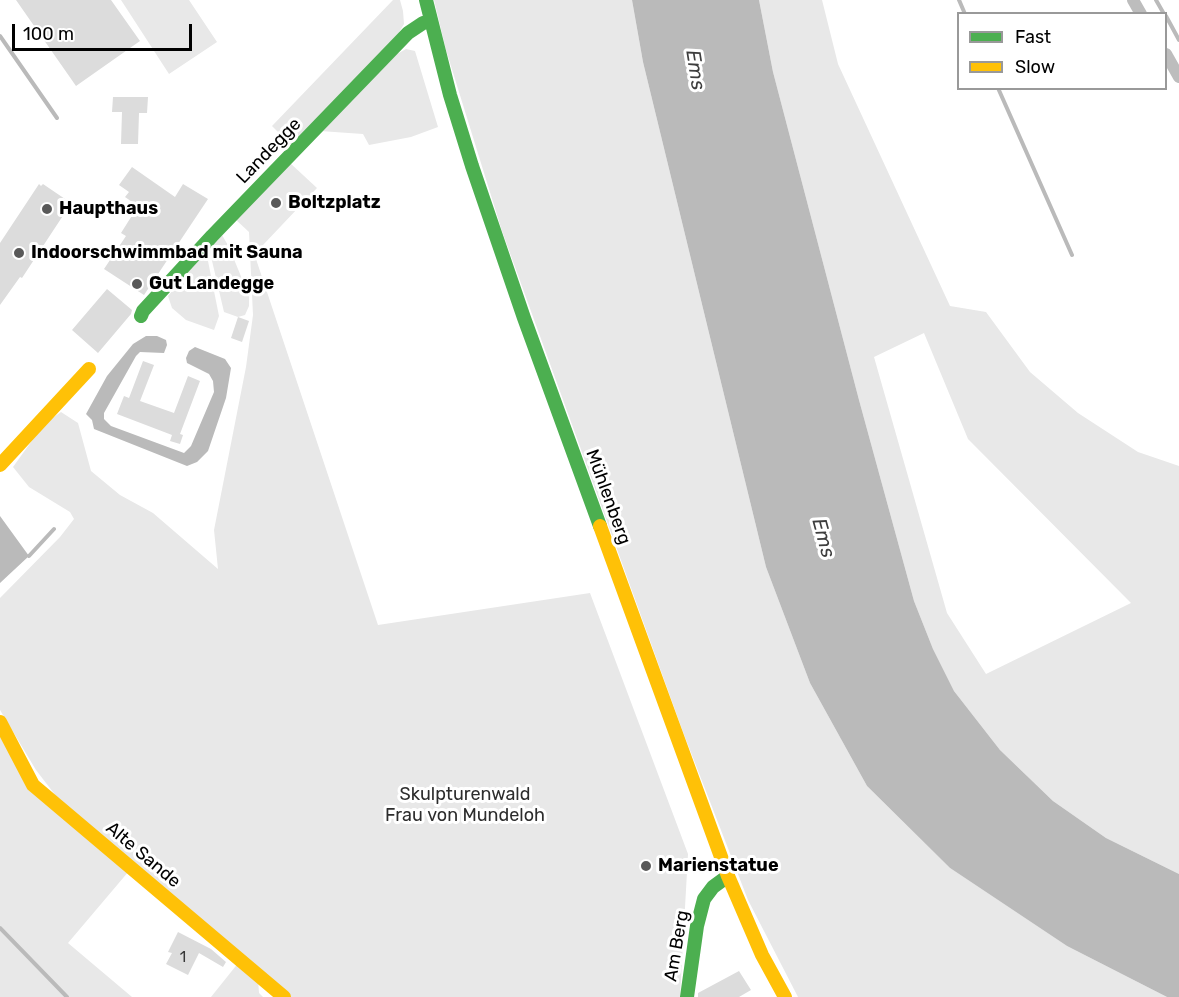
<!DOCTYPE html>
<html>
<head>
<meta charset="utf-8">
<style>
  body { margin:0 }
  #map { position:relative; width:1179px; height:997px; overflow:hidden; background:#fff; font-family:Rubik,sans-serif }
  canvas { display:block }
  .legend { position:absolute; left:957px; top:12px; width:210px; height:78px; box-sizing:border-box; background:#fff; border:2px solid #999; margin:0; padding:8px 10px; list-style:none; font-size:18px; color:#000 }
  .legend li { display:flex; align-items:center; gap:12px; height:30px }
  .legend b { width:30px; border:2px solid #999 }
  .scale { position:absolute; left:12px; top:24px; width:180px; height:27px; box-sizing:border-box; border:3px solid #000; border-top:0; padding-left:8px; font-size:18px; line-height:21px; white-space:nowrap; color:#000; -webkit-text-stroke:4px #fff; paint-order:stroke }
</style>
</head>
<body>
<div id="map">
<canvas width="1179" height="997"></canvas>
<ul class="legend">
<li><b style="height:8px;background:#4caf50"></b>Fast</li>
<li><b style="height:8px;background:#ffc107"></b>Slow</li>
</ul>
<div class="scale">100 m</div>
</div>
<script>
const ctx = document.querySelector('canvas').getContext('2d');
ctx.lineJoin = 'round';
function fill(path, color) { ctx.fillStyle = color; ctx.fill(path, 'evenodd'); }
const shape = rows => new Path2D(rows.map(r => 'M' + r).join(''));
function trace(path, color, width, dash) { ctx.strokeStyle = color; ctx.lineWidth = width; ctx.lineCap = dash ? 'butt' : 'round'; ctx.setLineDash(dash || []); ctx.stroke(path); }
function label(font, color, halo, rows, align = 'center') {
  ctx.font = font + ' Rubik,sans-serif'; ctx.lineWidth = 6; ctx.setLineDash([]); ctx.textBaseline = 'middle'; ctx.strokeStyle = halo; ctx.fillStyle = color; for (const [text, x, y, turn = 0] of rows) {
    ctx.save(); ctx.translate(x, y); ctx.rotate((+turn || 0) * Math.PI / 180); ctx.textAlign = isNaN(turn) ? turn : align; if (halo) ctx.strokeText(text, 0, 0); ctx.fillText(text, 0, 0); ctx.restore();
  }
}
const green = shape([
  [121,0,189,0,217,42,169,74],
  [393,0,400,0,403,11,404,24,398,34,292,146,272,126],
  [434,0,632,0,643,62,766,567,810,683,867,786,950,868,1067,946,1167,997,798,997,748,900,683,732,502,231,446,50],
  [759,0,822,0,838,64,950,306,986,312,1030,372,1078,413,1138,452,1179,466,1179,874,1106,838,1053,801,1000,750,954,691,933,649,914,601,859,400,773,72],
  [924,333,968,439,1131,603,986,674,947,613,874,357],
  [406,49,415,51,438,127,411,137,369,145,363,134,320,131,397,54],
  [289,162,317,188,263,245,256,259,378,625,590,593,688,854,680,997,287,997,66,809,36,770,0,710,0,598,60,537,74,519,70,512,29,487,13,467,44,424,61,412,78,423,91,471,120,495,153,513,218,569,214,530,246,367,253,315,249,232,235,219],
  [222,235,229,247,249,296,249,306,245,315,238,317,224,312,209,248],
  [206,251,219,316,214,330,186,320,172,308,168,296],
  [0,734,35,794,129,871,68,943,132,997,0,997],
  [239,962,258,979,259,993,263,997,211,997]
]);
const water = shape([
  [632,0,759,0,773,72,859,400,914,601,933,649,954,691,1000,750,1053,801,1106,838,1179,874,1179,997,1167,997,1067,946,950,868,867,786,810,683,766,567,643,62],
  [146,336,157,336,166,340,167,345,164,353,140,352,136,356,104,413,104,419,111,426,184,453,191,446,214,392,213,381,209,374,187,363,186,358,189,351,195,347,225,359,231,368,226,398,208,451,197,462,187,466,94,429,92,420,86,414,107,376,133,344],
  [0,516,29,556,0,583]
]);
const stream = shape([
  [959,0,965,14],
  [1156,0,1164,14],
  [1166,16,1179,40],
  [0,36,57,118],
  [998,88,1072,255],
  [29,556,54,529],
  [0,928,67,997]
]);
const building = shape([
  [16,0,111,0,140,41,76,86],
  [113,97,148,97,147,113,139,113,138,144,121,144,122,112,112,112],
  [132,167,175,197,183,184,208,199,144,295,104,269,126,236,121,233,138,206,125,197,129,192,119,185],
  [39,184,41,186,43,184,68,201,67,203,70,205,22,278,20,277,0,305,0,243],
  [107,289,132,310,131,314,98,353,72,330],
  [238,317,249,321,242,342,231,338],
  [143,361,154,365,140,401,174,413,188,376,200,381,180,434,183,435,180,444,170,441,172,435,117,414,124,396,129,398],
  [178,932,211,949,226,962,223,967,199,953,188,975,166,964,172,953,168,952],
  [739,971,751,990,739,997,698,997,698,993]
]);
const street = shape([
  [1133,0,1141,14],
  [1166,54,1179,77]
]);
const fast = shape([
  [426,0,450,95,472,166,524,318,600,526],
  [141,316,143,311,212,236,408,33,423,23,431,21],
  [687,997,697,926,704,899,713,887,728,876]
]);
const slow = shape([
  [0,465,89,369],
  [600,526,728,876,762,955,785,997],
  [0,722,33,785,284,997]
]);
const markers = [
  [276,203,6,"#595959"],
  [47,209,6,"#595959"],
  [19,253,6,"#595959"],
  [137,284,6,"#595959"],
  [646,866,6,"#595959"]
];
const numberNames = [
  ["1",183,958]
];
const streetNames = [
  ["Landegge",269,151,-46],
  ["Mühlenberg",608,497,70],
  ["Alte Sande",143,855,40],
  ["Am Berg",677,946,-80]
];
const poiNames = [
  ["Boltzplatz",288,203],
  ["Haupthaus",59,209],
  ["Indoorschwimmbad mit Sauna",31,253],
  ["Gut Landegge",149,284],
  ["Marienstatue",658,866]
];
const parkNames = [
  ["Skulpturenwald",465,795],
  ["Frau von Mundeloh",465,816]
];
const waterNames = [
  ["Ems",695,70,81],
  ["Ems",823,538,75]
];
fill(green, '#e8e8e8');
fill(water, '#bababa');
trace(stream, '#bababa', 4);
fill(building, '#dcdcdc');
trace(street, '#bdbdbd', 12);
trace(fast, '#4caf50', 14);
trace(slow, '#ffc107', 14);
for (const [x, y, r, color] of markers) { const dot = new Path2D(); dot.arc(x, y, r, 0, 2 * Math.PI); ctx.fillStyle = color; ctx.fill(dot); trace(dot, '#fff', 2); }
label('15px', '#373737', null, numberNames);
label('18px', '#000', '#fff', streetNames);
label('bold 18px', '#000', '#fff', poiNames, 'left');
label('18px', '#2d2d2d', '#fff', parkNames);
label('italic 20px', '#3e3e3e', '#fff', waterNames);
</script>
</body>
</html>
